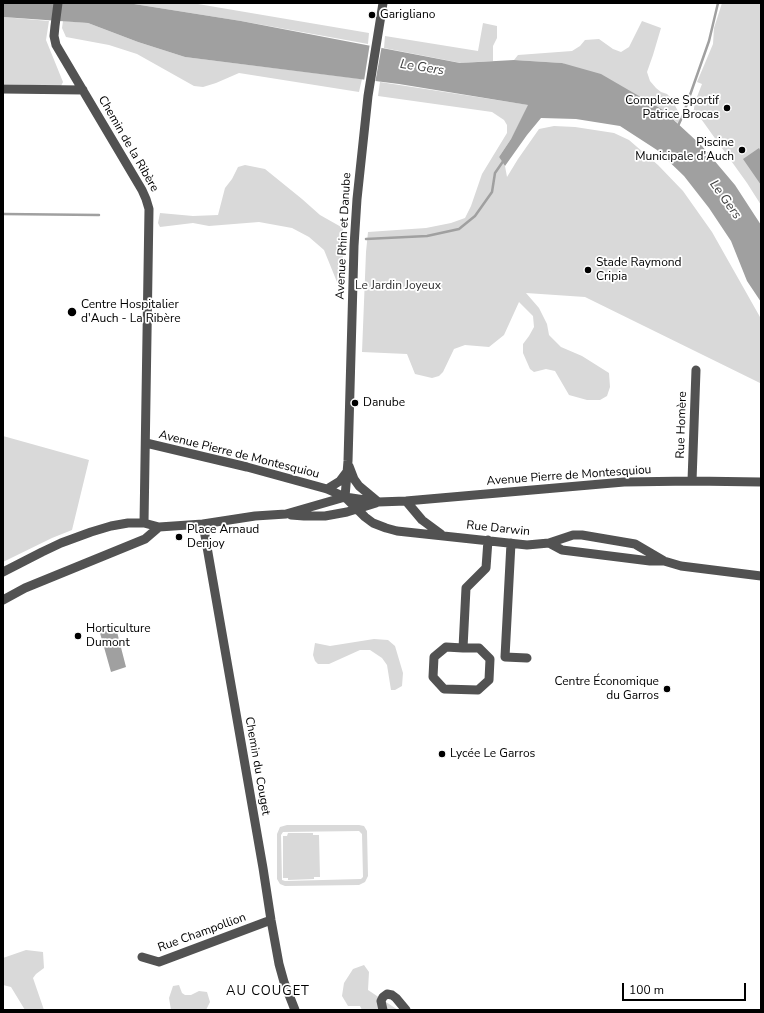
<!DOCTYPE html>
<html>
<head>
<meta charset="utf-8">
<style>
  body { margin:0 }
  #map { position:relative; width:764px; height:1013px; overflow:hidden; background:#fff; font-family:"Nunito Sans",sans-serif }
  canvas { display:block }
  .frame { position:absolute; inset:0; border:4px solid #000; pointer-events:none }
  .scale { position:absolute; left:622px; top:983px; width:124px; height:18px; box-sizing:border-box; border:2px solid #000; border-top:0; padding-left:5px; font-size:12px; line-height:14px; white-space:nowrap; color:#000; -webkit-text-stroke:3px #fff; paint-order:stroke }
</style>
</head>
<body>
<div id="map">
<canvas width="764" height="1013"></canvas>
<div class="frame"></div>
<div class="scale">100 m</div>
</div>
<script>
const ctx = document.querySelector('canvas').getContext('2d');
ctx.lineJoin = 'round';
function fill(path, color) { ctx.fillStyle = color; ctx.fill(path, 'evenodd'); }
const shape = rows => new Path2D(rows.map(r => 'M' + r).join(''));
function trace(path, color, width, dash) { ctx.strokeStyle = color; ctx.lineWidth = width; ctx.lineCap = dash ? 'butt' : 'round'; ctx.setLineDash(dash || []); ctx.stroke(path); }
function label(font, color, halo, rows, align = 'center') {
  ctx.font = font + ' "Nunito Sans",sans-serif'; ctx.lineWidth = 3.5; ctx.setLineDash([]); ctx.textBaseline = 'middle'; ctx.strokeStyle = halo; ctx.fillStyle = color; for (const [text, x, y, turn = 0] of rows) {
    ctx.save(); ctx.translate(x, y); ctx.rotate((+turn || 0) * Math.PI / 180); ctx.textAlign = isNaN(turn) ? turn : align; if (halo) ctx.strokeText(text, 0, 0); ctx.fillText(text, 0, 0); ctx.restore();
  }
}
const green = shape([
  [108,3,192,3,369,33,368,44,241,21,134,4],
  [722,3,761,3,761,205,747,183,699,116,693,115,695,102,702,84,697,82,713,44,714,28],
  [3,17,49,21,46,40,63,82,61,86,3,84],
  [63,21,88,23,138,42,185,57,362,79,359,92,239,73,216,83,203,87,194,86,137,54,109,45,66,37,62,28],
  [642,21,661,28,653,55,647,72,650,81,656,88,661,92,667,94,671,98,680,115,679,124,663,110,562,63,514,60,518,55,572,51,580,46,585,40,599,39,613,49,621,52,629,47],
  [483,23,497,26,497,38,493,46,493,61,461,63,384,48,385,36,478,51],
  [380,82,529,105,511,139,499,157,505,166,507,177,518,159,539,129,554,126,575,127,614,133,629,140,658,165,683,191,712,232,760,317,761,316,761,409,760,383,585,297,526,293,539,308,547,324,549,335,561,347,582,356,609,373,610,387,607,396,600,400,587,400,569,395,555,371,546,369,534,372,530,369,523,353,523,344,529,336,534,327,533,316,519,302,504,335,489,347,465,345,454,349,443,372,439,376,432,378,415,374,407,354,362,352,366,252,368,232,426,228,451,223,465,218,471,206,482,174,507,133,507,125,504,120,492,112,378,96],
  [245,165,265,169,302,199,320,215,343,228,343,281,337,282,324,250,309,237,292,228,259,222,209,226,193,223,160,227,158,223,160,213,193,216,218,215,225,188,232,179,238,167],
  [3,436,89,460,72,530,52,538,3,562],
  [374,639,388,640,395,646,403,673,402,686,395,690,391,690,387,665,382,658,370,650,360,650,329,664,318,664,315,661,313,655,315,643,330,646],
  [287,825,359,825,364,826,367,831,368,876,365,882,359,885,285,886,280,884,277,879,277,834,280,827],
  [359,831,362,834,363,877,361,879,285,881,282,880,281,835,283,832],
  [288,833,313,833,313,835,319,835,320,877,314,877,314,879,288,880,288,878,283,878,283,836,287,836],
  [26,950,43,952,44,968,36,974,33,978,44,1010,25,1010,11,987,3,985,3,958],
  [364,965,369,972,368,990,398,1010,362,1010,360,1006,348,1006,342,996,344,983,353,969],
  [179,985,182,993,185,995,191,995,199,991,207,992,210,1002,206,1010,171,1010,169,998,173,986]
]);
const water = shape([
  [3,3,134,4,241,21,460,63,514,60,562,63,601,74,663,110,702,146,735,185,761,225,761,302,747,281,731,241,709,208,684,176,657,150,620,126,576,119,541,118,527,135,505,166,499,157,511,139,528,105,399,84,185,57,138,42,88,23,3,17],
  [759,148,761,152,761,185,743,159],
  [116,628,126,667,111,672,100,633]
]);
const pier = shape([
  [370,43,382,45,375,83,364,81]
]);
const stream = shape([
  [678,126,683,115,709,41,718,3],
  [3,214,99,215],
  [366,239,427,236,459,229,475,216,492,192,495,173,504,160]
]);
const minor = shape([
  [58,3,55,26,54,36,56,45,142,190,146,199,149,209,144,523],
  [3,89,83,90],
  [146,443,247,467,327,489,345,497,378,502,406,501,624,482,692,481,761,482],
  [349,466,354,479,359,486,377,501],
  [692,481,696,370],
  [327,489,340,481,346,473],
  [345,497,348,461,354,246,357,199,368,96,383,3],
  [345,497,365,517,373,523,386,528,397,531,527,545,549,543,573,535,582,535,635,544,664,561,681,566,761,576],
  [406,501,422,520,441,534],
  [291,515,304,516,325,516,347,512,376,503],
  [203,524,263,868,271,920,279,964,284,982,295,1010],
  [511,543,505,657,527,658],
  [549,543,562,550,650,561,662,561],
  [3,572,42,552,61,543,91,532,111,526,128,523,144,523,159,527,203,524,255,516,286,514,345,497],
  [3,600,25,588,145,539,159,527],
  [463,648,479,648,490,659,489,680,478,690,444,689,433,677,434,657,446,647,463,648,466,588,486,568,488,540],
  [142,957,159,962,271,920],
  [383,1010,381,1001,383,997,387,994,392,995,396,998,406,1010]
]);
const markers = [
  [372,15,4,"#000"],
  [727,108,4,"#000"],
  [742,150,4,"#000"],
  [588,270,4,"#000"],
  [72,312,5,"#000"],
  [355,403,4,"#000"],
  [179,537,4,"#000"],
  [78,636,4,"#000"],
  [667,689,4,"#000"],
  [442,754,4,"#000"]
];
const poiNames = [
  ["Garigliano",380,15],
  ["Complexe Sportif",719,101,"right"],
  ["Patrice Brocas",719,115,"right"],
  ["Piscine",734,143,"right"],
  ["Municipale d'Auch",734,157,"right"],
  ["Stade Raymond",596,263],
  ["Cripia",596,277],
  ["Centre Hospitalier",81,305],
  ["d'Auch - La Ribère",81,319],
  ["Danube",363,403],
  ["Place Arnaud",187,530],
  ["Denjoy",187,544],
  ["Horticulture",86,629],
  ["Dumont",86,643],
  ["Centre Économique",659,682,"right"],
  ["du Garros",659,696,"right"],
  ["Lycée Le Garros",450,754]
];
const streetNames = [
  ["Chemin de la Ribère",128,144,60],
  ["Avenue Rhin et Danube",344,236,-87],
  ["Rue Homère",682,425,-88],
  ["Avenue Pierre de Montesquiou",239,455,14],
  ["Avenue Pierre de Montesquiou",569,476,-4],
  ["Rue Darwin",498,529,6],
  ["Chemin du Couget",257,766,80],
  ["Rue Champollion",202,933,-20]
];
const parkNames = [
  ["Le Jardin Joyeux",398,286]
];
const waterNames = [
  ["Le Gers",422,68,9],
  ["Le Gers",725,200,54]
];
const neighbourhoodNames = [
  ["AU COUGET",268,992]
];
fill(green, '#d9d9d9');
fill(water, '#a0a0a0');
fill(pier, '#fff');
trace(stream, '#a0a0a0', 2.5);
trace(minor, '#525252', 9);
for (const [x, y, r, color] of markers) { const dot = new Path2D(); dot.arc(x, y, r, 0, 2 * Math.PI); ctx.fillStyle = color; ctx.fill(dot); trace(dot, '#fff', 1.5); }
label('12px', '#000', '#fff', poiNames, 'left');
label('12px', '#000', '#fff', streetNames);
label('12px', '#303030', '#fff', parkNames);
label('italic 13px', '#414141', '#fff', waterNames);
ctx.letterSpacing = '1px';
label('13px', '#000', '#fff', neighbourhoodNames);
ctx.letterSpacing = '0px';
</script>
</body>
</html>
